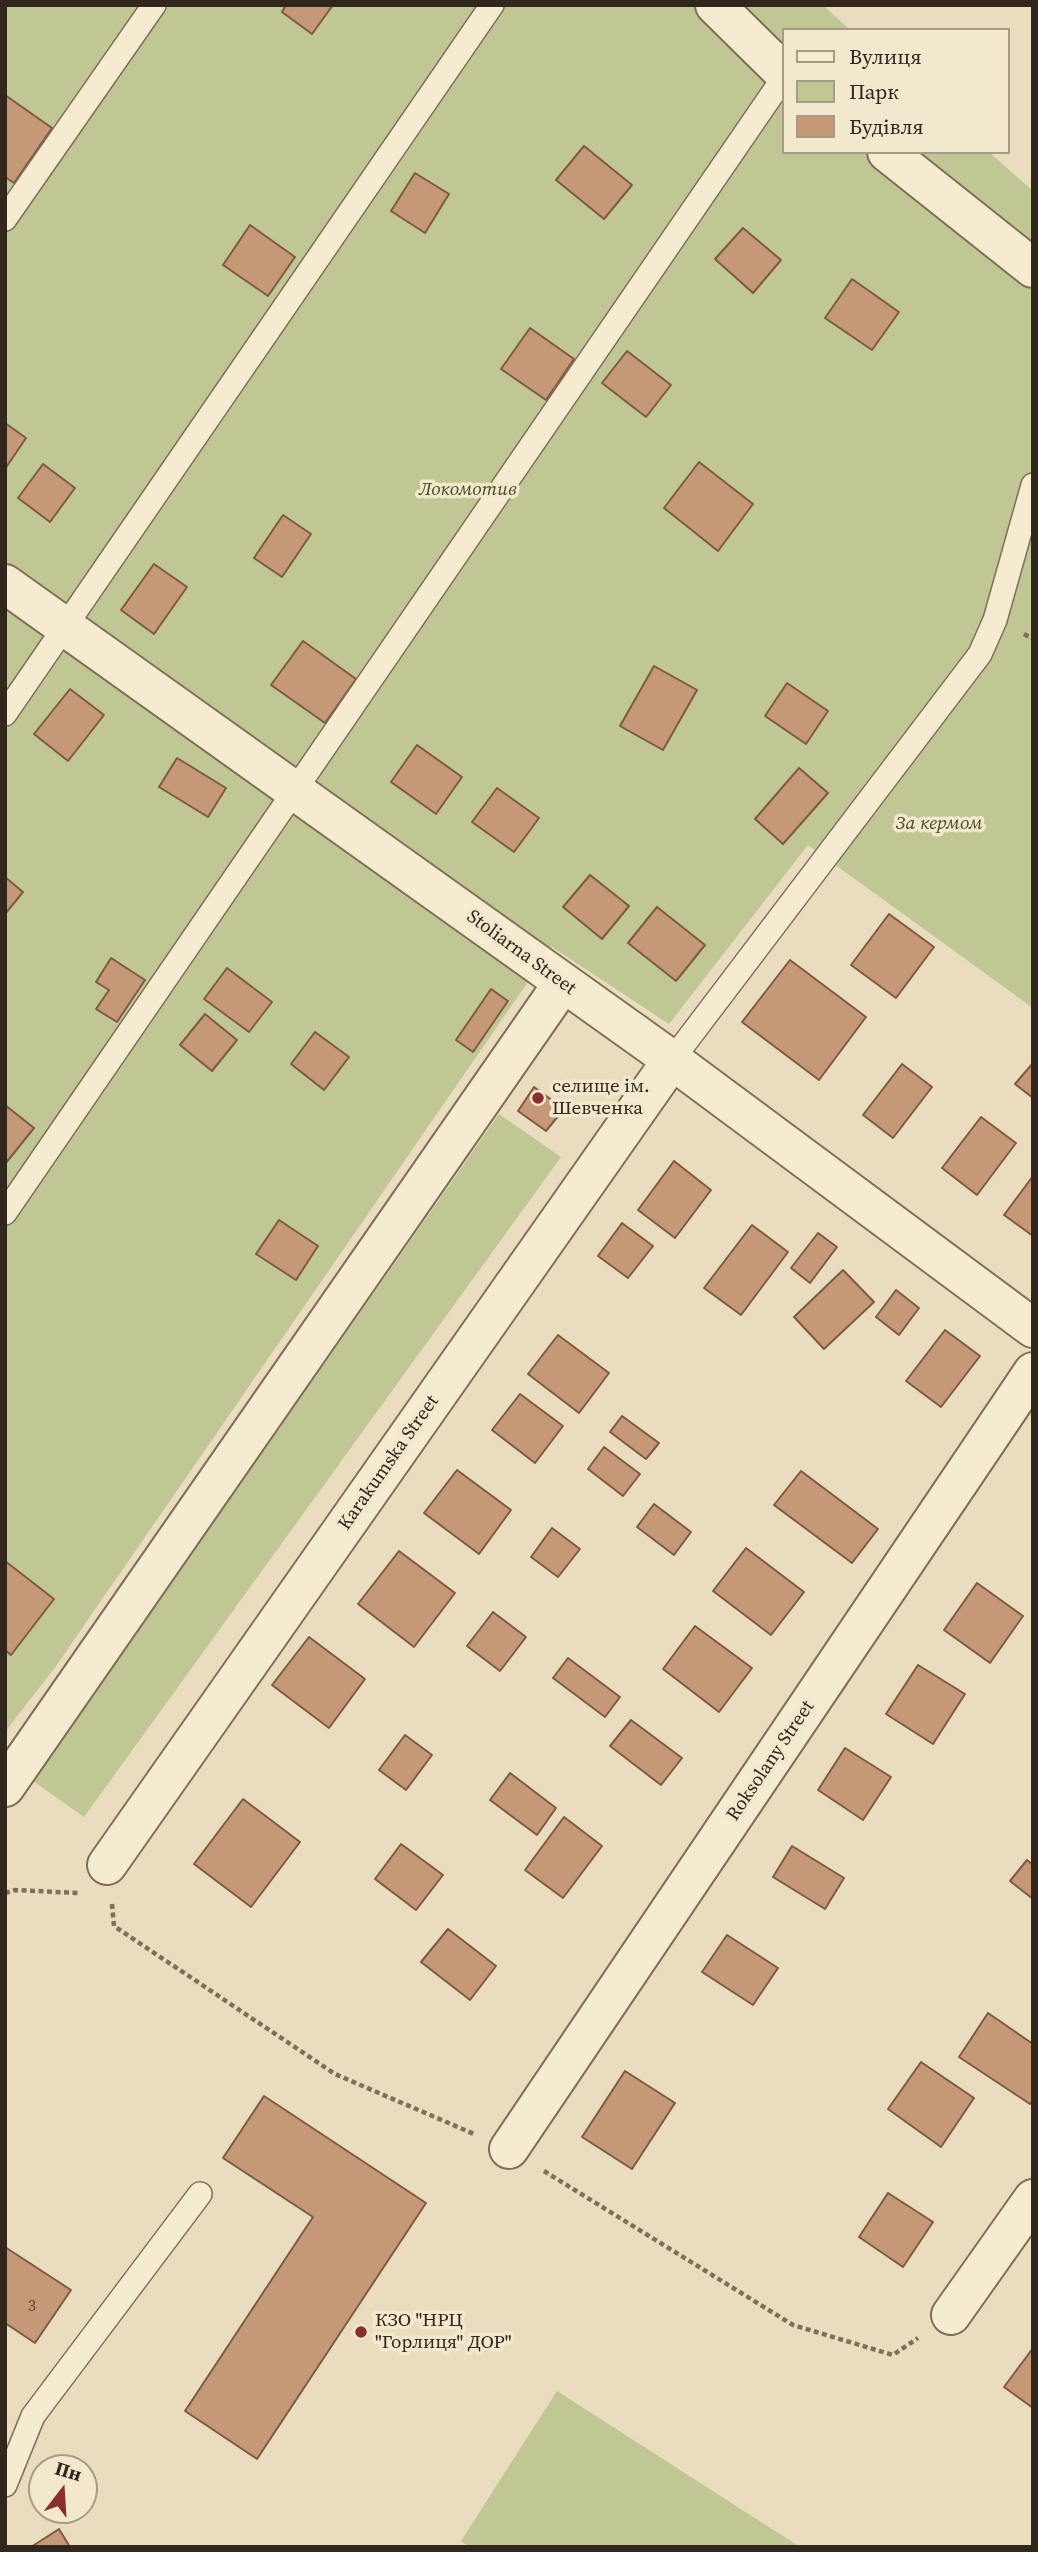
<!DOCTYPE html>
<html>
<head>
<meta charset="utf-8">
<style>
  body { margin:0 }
  #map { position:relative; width:1038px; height:2552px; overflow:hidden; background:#eaddbf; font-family:"Source Serif 4",serif }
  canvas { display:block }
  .frame { position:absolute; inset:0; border:7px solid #31271c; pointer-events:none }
  .legend { position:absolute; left:782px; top:28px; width:228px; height:126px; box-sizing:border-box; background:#f2e8ce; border:2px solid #a59b87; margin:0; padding:9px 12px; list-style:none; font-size:21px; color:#31271c }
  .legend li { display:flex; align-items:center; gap:14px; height:35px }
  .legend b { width:35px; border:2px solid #a59b87 }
  .north { position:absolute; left:28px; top:2454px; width:70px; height:70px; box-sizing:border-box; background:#f2e8ce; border:2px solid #a59b87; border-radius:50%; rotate:17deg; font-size:19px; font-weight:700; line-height:28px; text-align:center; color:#31271c }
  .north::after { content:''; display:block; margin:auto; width:24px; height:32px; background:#8b2e2e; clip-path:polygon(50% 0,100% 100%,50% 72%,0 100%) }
</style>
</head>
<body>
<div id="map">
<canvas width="1038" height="2552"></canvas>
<div class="frame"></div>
<ul class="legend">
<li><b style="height:9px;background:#f5ebd1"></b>Вулиця</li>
<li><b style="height:19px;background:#c0c694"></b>Парк</li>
<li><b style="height:19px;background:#c59978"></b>Будівля</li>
</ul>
<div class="north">Пн</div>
</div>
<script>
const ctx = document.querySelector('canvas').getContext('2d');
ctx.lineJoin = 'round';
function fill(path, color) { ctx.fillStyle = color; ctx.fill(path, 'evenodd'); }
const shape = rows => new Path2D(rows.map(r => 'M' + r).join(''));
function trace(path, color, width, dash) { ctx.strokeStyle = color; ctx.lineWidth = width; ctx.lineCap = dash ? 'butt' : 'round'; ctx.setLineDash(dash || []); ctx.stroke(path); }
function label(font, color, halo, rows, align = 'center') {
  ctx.font = font + ' "Source Serif 4",serif'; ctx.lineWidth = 7; ctx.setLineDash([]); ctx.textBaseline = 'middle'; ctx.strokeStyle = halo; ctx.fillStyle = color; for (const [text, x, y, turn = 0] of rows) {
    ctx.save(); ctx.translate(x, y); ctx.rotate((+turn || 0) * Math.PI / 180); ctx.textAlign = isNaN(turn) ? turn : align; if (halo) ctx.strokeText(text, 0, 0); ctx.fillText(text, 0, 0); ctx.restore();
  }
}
const green = shape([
  [5,5,823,5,850,30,784,30,784,152,989,152,1033,191,1033,1008,808,845,669,1024,552,947,56,1666,5,1732],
  [499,1114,561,1157,84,1817,33,1781],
  [557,2391,800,2547,469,2547,461,2541]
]);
const building = shape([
  [286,5,333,5,312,34,282,12,286,5],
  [5,95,52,128,14,183,5,177,5,95],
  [584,146,632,185,604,219,556,180,584,146],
  [415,173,449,194,425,233,391,211,415,173],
  [250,225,295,257,268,296,223,265,250,225],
  [743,228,781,260,753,293,715,259,743,228],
  [852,279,899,312,872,350,825,318,852,279],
  [530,328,574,359,546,400,501,369,530,328],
  [627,351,671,385,646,417,602,383,627,351],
  [5,423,26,438,5,469,5,423],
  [699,462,753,504,718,551,664,508,699,462],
  [43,464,75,488,50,522,18,498,43,464],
  [283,515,311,534,282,577,254,558,283,515],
  [154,564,187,587,154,634,121,610,154,564],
  [303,641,356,679,325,723,271,685,303,641],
  [654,666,697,690,663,750,620,726,654,666],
  [787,683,828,711,806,744,765,716,787,683],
  [70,689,104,715,68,761,34,734,70,689],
  [417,745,462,777,436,814,391,782,417,745],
  [177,758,226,788,208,817,159,787,177,758],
  [799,768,828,793,783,844,755,819,799,768],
  [497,788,539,818,514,852,472,822,497,788],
  [590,875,629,906,602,939,563,907,590,875],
  [5,877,23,892,5,914,5,877],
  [657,907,705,945,676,981,628,943,657,907],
  [889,914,934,947,896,998,851,965,889,914],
  [111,958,145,980,117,1022,96,1009,109,990,96,982,111,958],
  [790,960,866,1017,819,1080,742,1022,790,960],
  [227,968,272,1002,249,1032,204,999,227,968],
  [491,989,508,1001,473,1052,456,1040,491,989],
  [205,1014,237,1040,212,1071,180,1045,205,1014],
  [315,1032,349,1057,324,1090,291,1064,315,1032],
  [1033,1063,1033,1098,1015,1084,1033,1063],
  [902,1064,932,1087,893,1138,863,1115,902,1064],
  [534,1087,564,1109,546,1131,518,1111,534,1087],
  [5,1105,34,1128,5,1164,5,1105],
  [981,1117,1016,1143,977,1195,942,1168,981,1117],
  [674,1161,711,1190,675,1238,638,1210,674,1161],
  [1033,1176,1033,1236,1004,1215,1033,1176],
  [279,1220,318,1246,296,1280,256,1254,279,1220],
  [622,1223,653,1246,628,1278,598,1256,622,1223],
  [752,1225,788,1252,741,1315,704,1288,752,1225],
  [818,1233,837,1247,810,1283,791,1268,818,1233],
  [843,1270,874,1302,824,1349,794,1317,843,1270],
  [896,1290,919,1308,899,1335,876,1317,896,1290],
  [945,1330,980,1356,941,1407,906,1381,945,1330],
  [558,1335,609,1373,579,1413,528,1374,558,1335],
  [520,1394,563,1426,535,1463,492,1430,520,1394],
  [622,1416,659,1443,646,1459,610,1432,622,1416],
  [604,1447,640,1474,623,1496,588,1469,604,1447],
  [457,1470,511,1510,479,1554,424,1513,457,1470],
  [801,1471,878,1529,852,1563,774,1505,801,1471],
  [654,1504,691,1532,674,1555,637,1527,654,1504],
  [552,1528,580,1549,558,1577,531,1557,552,1528],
  [746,1548,804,1592,771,1635,713,1591,746,1548],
  [399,1551,455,1593,414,1647,358,1604,399,1551],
  [5,1561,54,1599,11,1655,5,1650,5,1561],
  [977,1583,1023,1616,990,1663,944,1630,977,1583],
  [493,1612,526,1637,500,1671,467,1646,493,1612],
  [695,1626,752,1668,719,1712,663,1669,695,1626],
  [309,1637,365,1679,329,1728,272,1685,309,1637],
  [568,1658,620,1697,605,1717,553,1678,568,1658],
  [918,1665,965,1694,933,1744,886,1714,918,1665],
  [631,1720,682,1758,661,1785,610,1746,631,1720],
  [405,1735,432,1755,406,1790,379,1770,405,1735],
  [845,1748,891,1777,863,1820,818,1790,845,1748],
  [510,1773,556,1808,537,1835,490,1800,510,1773],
  [243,1799,300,1842,251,1907,194,1864,243,1799],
  [564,1817,602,1846,563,1898,525,1870,564,1817],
  [401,1844,443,1875,416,1910,375,1879,401,1844],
  [792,1846,844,1878,825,1909,773,1877,792,1846],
  [1027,1860,1033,1865,1033,1899,1010,1881,1027,1860],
  [448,1929,496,1966,470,2000,421,1962,448,1929],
  [727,1935,778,1968,753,2005,702,1972,727,1935],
  [988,2013,1033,2044,1033,2100,1030,2104,959,2057,988,2013],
  [921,2062,974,2098,941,2147,888,2109,921,2062],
  [625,2071,675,2103,632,2169,582,2137,625,2071],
  [264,2096,426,2203,257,2459,185,2411,313,2217,223,2158,264,2096],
  [888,2193,933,2222,903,2267,859,2237,888,2193],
  [5,2247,71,2290,35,2343,5,2323,5,2247],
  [1033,2348,1033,2408,1004,2387,1033,2348],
  [59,2529,70,2547,31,2547,59,2529]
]);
const path = shape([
  [1024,634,1033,639],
  [5,1893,15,1890,78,1893],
  [112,1904,114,1926,335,2074,474,2134],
  [544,2171,793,2325,893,2355,918,2338]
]);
const lane = shape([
  [5,219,154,5],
  [5,714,492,5],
  [672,1060,980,654,995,620,1033,485],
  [5,1213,784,77],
  [5,2485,33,2416,200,2194]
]);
const street = shape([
  [715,5,784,73],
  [887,152,1033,268],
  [5,584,672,1060,1033,1328],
  [5,1787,563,983],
  [107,1865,672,1060],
  [509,2149,1033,1372],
  [951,2315,1033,2199]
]);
const markers = [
  [538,1098,7,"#8b2e2e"],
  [361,2332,7,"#8b2e2e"]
];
const numberNames = [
  ["3",32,2307]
];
const parkNames = [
  ["Локомотив",468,490],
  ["За кермом",939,824]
];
const streetNames = [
  ["Stoliarna Street",521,953,36],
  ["Karakumska Street",389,1463,-55],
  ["Roksolany Street",771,1761,-56]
];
const poiNames = [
  ["селище ім.",552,1087],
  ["Шевченка",552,1109],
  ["КЗО \"НРЦ",375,2321],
  ["\"Горлиця\" ДОР\"",375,2343]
];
fill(green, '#c0c694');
fill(building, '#c59978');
trace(building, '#7e5a41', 2);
trace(lane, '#816e59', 26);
trace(street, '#816e59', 42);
trace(path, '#816e59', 4.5, [5, 3.5]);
trace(lane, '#f5ebd1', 23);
trace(street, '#f5ebd1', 38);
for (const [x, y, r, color] of markers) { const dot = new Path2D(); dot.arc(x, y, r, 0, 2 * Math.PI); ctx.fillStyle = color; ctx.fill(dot); trace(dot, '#f2e8ce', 2.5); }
label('16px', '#564433', null, numberNames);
label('italic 19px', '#424c24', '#f2e8ce', parkNames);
label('19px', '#31271c', '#f2e8ce', streetNames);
label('19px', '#31271c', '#f2e8ce', poiNames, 'left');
</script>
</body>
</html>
